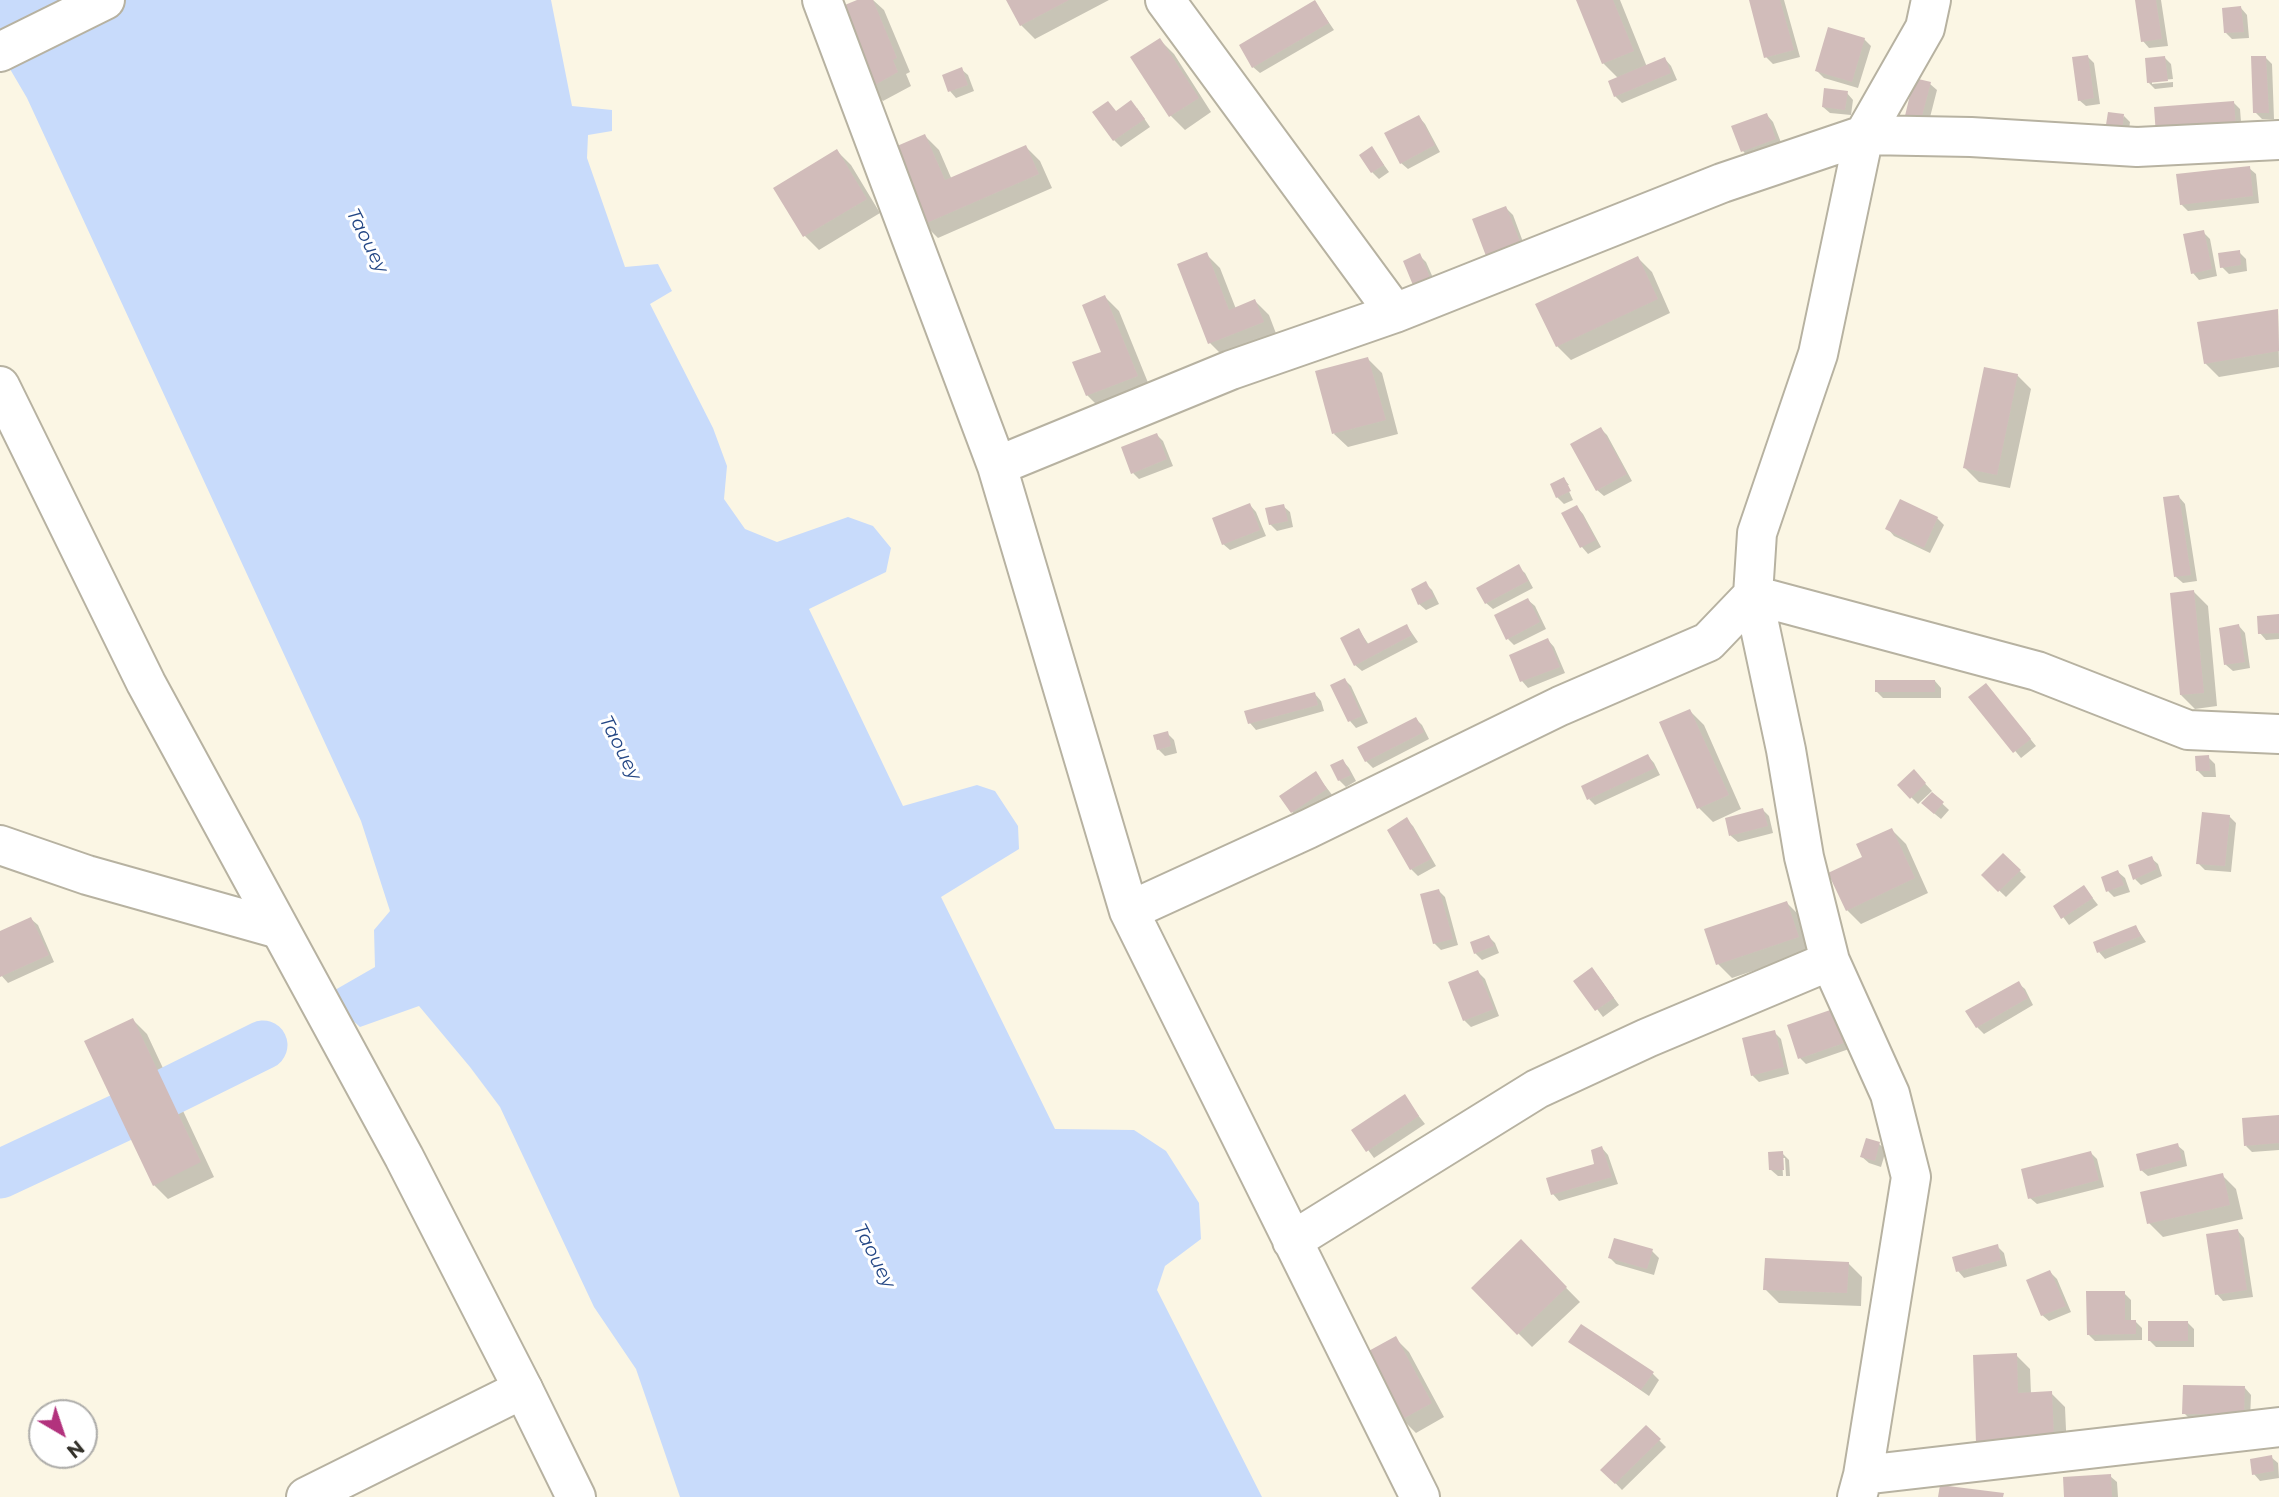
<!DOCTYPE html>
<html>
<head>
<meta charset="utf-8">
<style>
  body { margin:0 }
  #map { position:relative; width:2279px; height:1497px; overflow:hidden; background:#fbf6e4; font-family:Montserrat,sans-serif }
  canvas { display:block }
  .north { position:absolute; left:28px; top:1399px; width:70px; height:70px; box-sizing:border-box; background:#fff; border:2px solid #aeadaa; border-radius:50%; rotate:141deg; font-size:19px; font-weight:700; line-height:28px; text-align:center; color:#34322b }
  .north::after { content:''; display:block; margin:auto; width:24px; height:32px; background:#b2327d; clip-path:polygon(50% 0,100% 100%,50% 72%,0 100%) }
</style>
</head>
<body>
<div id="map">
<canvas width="2279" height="1497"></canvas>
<div class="north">N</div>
</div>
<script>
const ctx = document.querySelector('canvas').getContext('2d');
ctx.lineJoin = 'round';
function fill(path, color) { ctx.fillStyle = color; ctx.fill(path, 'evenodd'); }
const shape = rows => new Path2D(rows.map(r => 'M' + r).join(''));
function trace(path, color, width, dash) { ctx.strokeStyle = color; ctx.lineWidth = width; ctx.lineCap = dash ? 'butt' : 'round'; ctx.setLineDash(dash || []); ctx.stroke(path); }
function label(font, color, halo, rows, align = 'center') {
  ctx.font = font + ' Montserrat,sans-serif'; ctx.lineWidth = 6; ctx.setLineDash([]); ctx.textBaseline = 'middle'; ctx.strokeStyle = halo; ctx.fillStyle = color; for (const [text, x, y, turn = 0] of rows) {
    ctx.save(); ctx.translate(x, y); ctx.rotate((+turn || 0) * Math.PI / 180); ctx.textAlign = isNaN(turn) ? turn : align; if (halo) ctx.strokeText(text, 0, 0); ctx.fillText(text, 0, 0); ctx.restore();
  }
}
const water = shape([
  [0,0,551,0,572,106,612,110,612,131,588,135,587,158,625,267,658,264,672,291,650,304,713,428,727,466,724,499,745,529,777,542,848,517,873,526,891,548,886,572,809,609,903,806,977,785,995,791,1018,826,1019,849,941,897,1055,1129,1134,1130,1166,1151,1199,1203,1201,1239,1165,1266,1157,1290,1262,1497,680,1497,636,1369,594,1307,500,1107,470,1067,419,1006,360,1027,341,1010,335,990,375,967,374,930,390,911,361,821,27,98,0,52]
]);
const shadow = shape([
  [861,0,873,0,884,10,910,72,906,74,911,86,883,101,870,88],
  [1008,0,1109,0,1035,39,1021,25],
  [1578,0,1620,0,1647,67,1665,59,1671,66,1677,80,1622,103,1615,96,1618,78,1603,63],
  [1751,0,1784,0,1800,57,1773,64,1766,57],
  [2137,0,2161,0,2168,46,2149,48,2143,41],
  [1315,2,1334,30,1260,73,1253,67],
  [2241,8,2247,15,2249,38,2232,39,2226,33],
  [1864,39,1871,46,1858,88,1824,78,1817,71],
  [1160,40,1174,54,1211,112,1185,130,1171,116,1132,58],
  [2088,57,2094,63,2100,104,2086,106,2079,100],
  [2265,57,2272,64,2274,119,2262,119,2255,112],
  [2165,58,2171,64,2173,79,2152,81,2152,84,2173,82,2173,87,2155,89,2148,82],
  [961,69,968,75,974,91,956,98,950,91],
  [1930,84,1937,90,1927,129,1912,126],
  [1847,93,1853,100,1851,115,1830,113,1823,107],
  [2233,102,2240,109,2242,134,2164,141],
  [1137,108,1150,127,1121,147,1114,140,1117,112],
  [1767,115,1773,122,1782,145,1749,158,1743,151,1734,127],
  [2124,116,2130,122,2128,138,2114,137],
  [1419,117,1425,124,1440,152,1408,169,1401,163],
  [925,136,939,150,952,180,1026,147,1040,161,1052,188,938,238,924,224],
  [1372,148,1389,172,1379,179,1372,172],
  [837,151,851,165,880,213,819,250,805,236,775,188],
  [2249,168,2256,174,2259,203,2188,211,2181,204],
  [1506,208,1513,215,1526,250,1488,255,1474,220],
  [2203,232,2210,239,2217,276,2199,280,2193,273],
  [2239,252,2246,259,2247,271,2229,274,2222,267],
  [1206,254,1220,268,1236,309,1255,301,1269,315,1277,336,1224,357,1210,343],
  [1419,255,1426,262,1438,289,1423,295],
  [1638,258,1652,272,1670,313,1571,360,1557,346],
  [1105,297,1119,311,1151,390,1101,409,1087,395,1103,353],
  [2278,311,2279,367,2219,377,2205,363],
  [1368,359,1382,373,1398,434,1348,447,1334,434],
  [2017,375,2031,389,2010,488,1979,482,1965,468],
  [1601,429,1607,435,1632,481,1604,496,1597,490],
  [1157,435,1163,441,1173,466,1139,479,1133,473],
  [1564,479,1569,485,1566,485,1573,500,1564,504,1557,497],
  [2179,497,2185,504,2197,581,2183,583,2176,577],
  [1250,505,1256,512,1266,536,1230,550,1223,544],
  [1283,506,1290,512,1293,527,1277,531,1270,524],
  [1577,507,1583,514,1601,547,1588,554,1582,547,1564,514],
  [1937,518,1944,525,1930,553,1894,536,1888,529],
  [1518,567,1525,573,1533,588,1493,609,1486,603],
  [1425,583,1432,590,1439,604,1426,610,1419,604],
  [2194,592,2208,606,2217,706,2195,709,2181,695],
  [1528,600,1535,606,1546,629,1514,645,1508,639],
  [2279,616,2279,639,2266,640,2260,633],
  [1407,626,1418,642,1362,671,1355,665,1359,630,1369,645],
  [2239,626,2245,633,2250,668,2233,671,2226,665],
  [1548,640,1554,647,1565,673,1528,688,1522,681,1511,656],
  [1345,680,1351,686,1368,723,1356,728,1350,721,1333,686],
  [1935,681,1941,688,1941,698,1883,698,1877,692],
  [1992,692,2036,746,2021,758,1971,697],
  [1315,694,1321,701,1324,711,1256,730,1250,723],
  [1690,711,1704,725,1741,809,1713,822,1699,808],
  [1416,719,1422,725,1429,739,1373,768,1366,761],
  [1167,733,1174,740,1177,753,1165,756,1158,749],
  [1648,756,1654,763,1660,775,1595,805,1589,799],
  [2208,757,2215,764,2216,777,2204,777,2197,770],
  [1343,761,1349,768,1356,781,1346,787,1339,780],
  [1316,774,1333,796,1299,818,1292,812],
  [1920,778,1932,791,1918,804,1899,785],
  [1932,794,1949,810,1941,819,1930,810],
  [1763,810,1769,816,1773,833,1738,842,1731,836,1727,819],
  [2229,816,2236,823,2231,872,2205,870,2198,863],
  [1407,820,1413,826,1436,866,1418,876,1411,869],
  [1892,830,1906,844,1928,893,1861,924,1847,910,1865,858],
  [2003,855,2026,877,2006,897,1983,875],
  [2151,858,2158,864,2162,876,2141,885,2135,879],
  [2118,872,2125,878,2130,892,2114,897,2108,891],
  [2084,887,2098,905,2069,925,2055,906],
  [1439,891,1445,897,1458,945,1441,950,1434,943],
  [1787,903,1801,917,1812,951,1732,978,1718,964,1707,930],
  [31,919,38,925,54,962,8,983,0,974,0,933],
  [2136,927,2146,942,2105,959,2099,952],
  [1489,937,1495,943,1499,953,1482,960,1475,953],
  [1478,972,1485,979,1499,1016,1471,1027,1464,1020],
  [1598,976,1619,1005,1603,1017,1576,981],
  [2018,983,2025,989,2033,1005,1984,1034,1977,1027],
  [1832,1011,1849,1049,1806,1064,1800,1058],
  [133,1020,147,1034,214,1177,168,1199,154,1185],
  [1774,1032,1781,1039,1789,1074,1759,1082,1752,1075],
  [1404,1097,1425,1124,1374,1158,1354,1131],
  [2279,1117,2279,1150,2252,1152,2246,1146],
  [1879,1144,1886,1150,1881,1167,1869,1163,1862,1157],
  [2177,1145,2184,1151,2187,1166,2148,1176,2141,1170],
  [1602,1148,1608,1155,1618,1184,1559,1201,1553,1194,1548,1179,1596,1165],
  [1782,1153,1789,1160,1790,1176,1786,1176,1785,1158,1782,1158,1783,1176,1778,1176,1771,1170],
  [2091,1153,2097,1159,2104,1187,2037,1204,2030,1198],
  [2222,1175,2236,1189,2243,1219,2163,1237,2149,1223],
  [2238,1231,2244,1238,2253,1297,2223,1301,2217,1294],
  [1521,1242,1580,1302,1532,1347,1473,1288],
  [1997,1246,2004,1253,2007,1266,1964,1278,1958,1271],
  [1652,1251,1659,1258,1654,1275,1616,1264,1610,1258],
  [1848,1263,1862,1277,1861,1306,1779,1303,1765,1289],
  [2050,1272,2057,1279,2071,1312,2049,1321,2042,1315],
  [2124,1293,2131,1300,2131,1322,2136,1322,2142,1328,2142,1340,2095,1341,2088,1334],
  [2188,1323,2194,1329,2194,1347,2156,1347,2149,1340],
  [1395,1338,1409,1352,1444,1417,1416,1433,1402,1419],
  [1571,1342,1653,1374,1659,1380,1649,1396],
  [2016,1355,2030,1369,2031,1394,2051,1393,2065,1407,2067,1452,1978,1442],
  [2245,1388,2251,1395,2250,1421,2191,1420,2184,1413],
  [1646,1427,1666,1447,1622,1490,1603,1470],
  [2271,1457,2278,1463,2279,1478,2260,1481,2254,1474],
  [2110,1476,2117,1482,2118,1497,2065,1497]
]);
const canal = shape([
  [168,1092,263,1045],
  [0,1174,120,1118]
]);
const building = shape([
  [857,0,873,0,897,58,893,60,898,72,868,89,835,9],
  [1006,0,1069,0,1020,26],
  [1315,0,1329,23,1252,68,1239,45],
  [1576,0,1613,0,1634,51,1602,64],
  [1749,0,1780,0,1794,50,1764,58],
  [2135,0,2156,0,2162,39,2141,42],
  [2241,6,2244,32,2224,33,2222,8],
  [1828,27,1865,38,1852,82,1815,71],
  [1160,38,1199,98,1169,117,1130,57],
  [2088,55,2094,98,2078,101,2072,57],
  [2165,56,2168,81,2147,83,2145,58],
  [2251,56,2266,56,2269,113,2253,113],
  [1665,57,1671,73,1614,97,1608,81],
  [962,67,968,85,948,92,942,75],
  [1914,78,1931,82,1920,124,1904,120],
  [1824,88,1848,91,1845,110,1822,107],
  [1131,100,1145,119,1113,141,1092,112,1108,101,1116,111],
  [2234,101,2236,128,2156,135,2154,107],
  [2108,112,2124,114,2122,133,2105,131],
  [1767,113,1776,139,1741,152,1731,126],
  [1419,115,1435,145,1400,164,1384,133],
  [925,134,945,180,1026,145,1039,174,922,225,890,149],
  [1372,146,1384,165,1371,173,1359,155],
  [837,149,867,199,803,237,773,188],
  [2250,166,2253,196,2180,205,2176,174],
  [1506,206,1521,244,1486,256,1472,219],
  [2204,230,2212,269,2191,274,2183,234],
  [2240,250,2241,265,2220,268,2218,253],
  [1207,252,1229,310,1255,299,1264,322,1208,344,1177,264],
  [1420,253,1432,282,1415,290,1403,261],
  [1638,256,1658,299,1556,347,1535,304],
  [1105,295,1138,376,1086,396,1072,362,1101,352,1082,305],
  [2278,309,2279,351,2204,364,2197,322],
  [1368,357,1386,420,1332,434,1315,371],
  [1984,367,2018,374,1997,475,1963,468],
  [1601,427,1627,474,1596,491,1570,444],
  [1157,433,1167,459,1131,474,1121,447],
  [1564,477,1571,491,1556,498,1550,484],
  [2179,495,2191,575,2174,577,2163,497],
  [1900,499,1938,517,1924,548,1885,529],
  [1250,503,1260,530,1222,545,1212,518],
  [1284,504,1288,521,1269,525,1265,508],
  [1577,505,1596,540,1580,548,1561,513],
  [1519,564,1528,581,1485,604,1476,588],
  [1426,581,1434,597,1418,605,1411,589],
  [2194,590,2204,693,2180,695,2170,593],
  [1528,598,1540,622,1506,640,1494,615],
  [2279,614,2279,633,2258,634,2257,616],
  [1407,624,1412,635,1354,666,1340,638,1359,628,1367,644],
  [2239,624,2245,662,2224,665,2219,628],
  [1548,638,1560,667,1520,682,1509,655],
  [1345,678,1362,716,1348,722,1330,685],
  [1875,680,1935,680,1935,692,1875,692],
  [1986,683,2031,739,2013,753,1968,697],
  [1315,692,1318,705,1248,724,1244,711],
  [1690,709,1729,795,1697,809,1659,722],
  [1416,717,1424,732,1365,762,1357,747],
  [1168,731,1171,746,1157,750,1153,735],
  [1648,754,1655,768,1587,800,1581,786],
  [2209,755,2210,771,2196,771,2195,756],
  [1343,759,1351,775,1338,781,1330,765],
  [1914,769,1926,783,1910,799,1897,785],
  [1316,771,1327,789,1291,813,1279,796],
  [1932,792,1944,802,1934,814,1921,803],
  [1763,808,1768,826,1729,836,1725,818],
  [2202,812,2230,815,2225,866,2196,864],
  [1407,817,1431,859,1410,870,1387,830],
  [1892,828,1915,878,1846,911,1828,873,1862,857,1856,844],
  [2003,853,2021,870,1998,892,1981,875],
  [2152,856,2157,869,2133,880,2128,865],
  [2118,870,2124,885,2106,892,2101,877],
  [2084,885,2093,898,2061,919,2053,906],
  [1439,889,1453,939,1433,944,1420,894],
  [1787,901,1799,937,1716,965,1704,929],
  [31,917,49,955,0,977,0,931],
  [2136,925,2141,936,2097,953,2093,942],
  [1489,935,1494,946,1474,954,1470,942],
  [1592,967,1614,998,1595,1011,1573,981],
  [1478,970,1494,1009,1463,1021,1448,982],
  [2019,981,2028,998,1976,1028,1965,1011],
  [1833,1009,1844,1043,1798,1059,1787,1025],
  [133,1018,201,1162,153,1186,84,1041],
  [1775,1030,1784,1067,1751,1076,1742,1038],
  [1405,1094,1419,1116,1366,1152,1351,1130],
  [2279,1115,2279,1143,2244,1146,2242,1118],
  [1866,1138,1880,1142,1875,1161,1860,1157],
  [2178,1143,2182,1160,2140,1171,2136,1154],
  [1602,1146,1612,1177,1551,1195,1546,1178,1594,1164,1591,1150],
  [1783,1151,1784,1170,1769,1170,1768,1152],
  [2091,1151,2099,1180,2028,1199,2021,1169],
  [2223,1173,2230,1205,2147,1224,2140,1192],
  [2238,1229,2247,1290,2215,1295,2206,1234],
  [1614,1238,1653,1249,1647,1269,1608,1258],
  [1521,1239,1567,1287,1517,1335,1471,1288],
  [1998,1244,2001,1260,1956,1272,1952,1257],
  [1765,1258,1849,1262,1847,1293,1763,1290],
  [2050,1270,2066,1306,2041,1316,2026,1280],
  [2086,1291,2125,1291,2125,1320,2136,1320,2136,1334,2087,1335],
  [2148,1321,2188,1321,2188,1341,2148,1341],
  [1581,1324,1654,1372,1641,1390,1568,1342],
  [1396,1336,1432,1403,1401,1420,1365,1353],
  [2017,1353,2018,1393,2052,1391,2054,1439,1976,1443,1973,1355],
  [2183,1385,2245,1386,2244,1415,2182,1414],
  [1646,1425,1661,1439,1615,1484,1600,1470],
  [2272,1455,2274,1471,2252,1475,2250,1459],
  [2111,1474,2112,1497,2064,1497,2063,1477],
  [1940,1485,2004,1493,2003,1497,1938,1497]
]);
const minor = shape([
  [822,0,997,466,1129,911,1420,1497],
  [1165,0,1395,313],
  [0,52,105,0],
  [997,466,1231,370,1395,313,1722,183,1864,135,1971,137,2137,147,2279,140],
  [0,845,87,875,279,929],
  [1129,911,1308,829,1560,706,1708,642,1753,595,2037,671,2188,730,2279,734],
  [1292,1241,1537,1089,1647,1038,1830,961],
  [1863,1475,2279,1427],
  [306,1497,523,1389],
  [1857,1497,1863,1475,1911,1177,1890,1094,1830,961,1804,857,1786,750,1753,595,1757,533,1818,354,1864,135,1925,28,1931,0]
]);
const major = shape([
  [0,386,146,683,404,1157,523,1389,576,1497]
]);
const waterNames = [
  ["Taouey",367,241,63],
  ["Taouey",620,748,63],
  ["Taouey",874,1256,63]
];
fill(water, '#c8dbfb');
fill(shadow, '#0003');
trace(canal, '#c8dbfb', 49);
fill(building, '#d1bcba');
trace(minor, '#b7b2a1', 42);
trace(major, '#b7b2a1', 42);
trace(minor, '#fff', 38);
trace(major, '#fff', 38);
label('italic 19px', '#244785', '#fff', waterNames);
</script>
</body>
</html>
